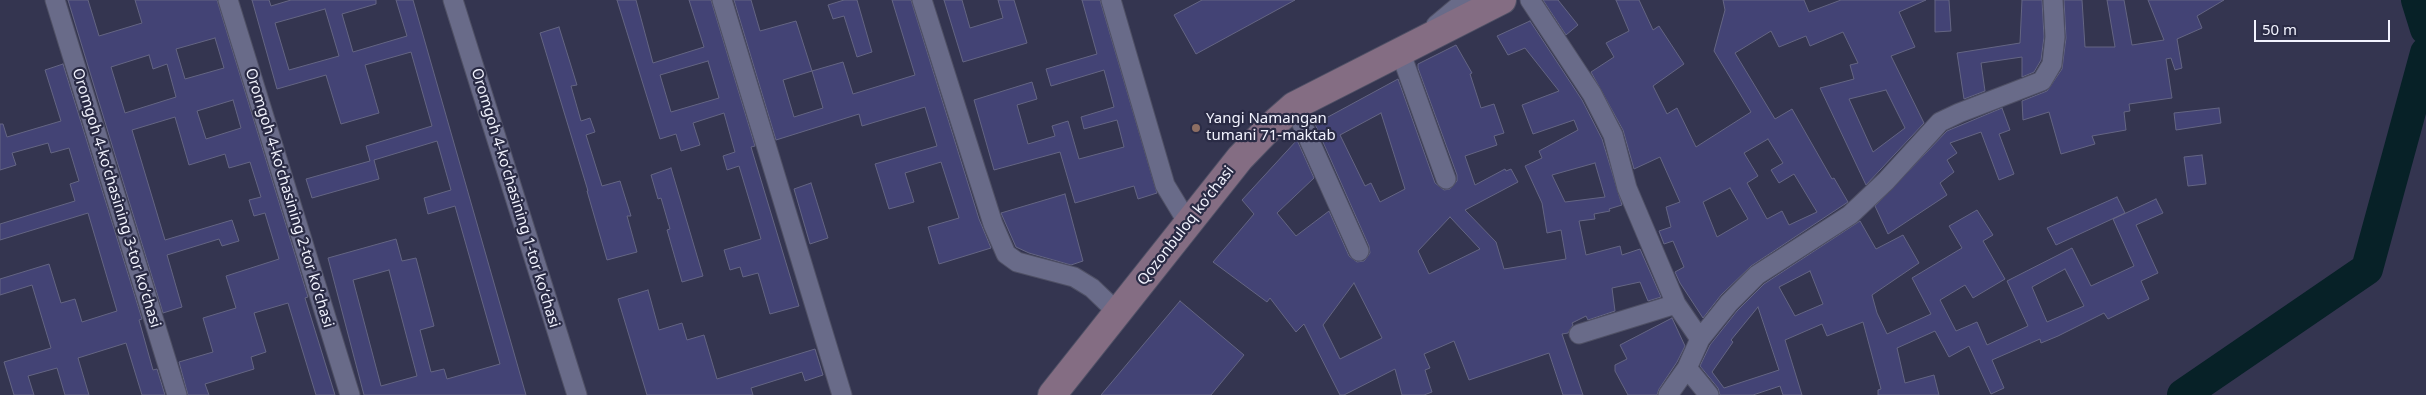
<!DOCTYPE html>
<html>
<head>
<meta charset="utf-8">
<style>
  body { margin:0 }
  #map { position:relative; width:2426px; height:395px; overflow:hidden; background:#343550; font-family:"Noto Sans",sans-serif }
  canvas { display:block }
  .scale { position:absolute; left:2254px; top:20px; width:136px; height:22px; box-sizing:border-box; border:2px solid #f2f3fe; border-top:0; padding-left:6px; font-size:15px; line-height:18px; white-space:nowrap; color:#f2f3fe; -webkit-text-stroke:4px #2a2b45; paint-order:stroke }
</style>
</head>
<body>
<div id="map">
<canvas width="2426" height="395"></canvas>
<div class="scale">50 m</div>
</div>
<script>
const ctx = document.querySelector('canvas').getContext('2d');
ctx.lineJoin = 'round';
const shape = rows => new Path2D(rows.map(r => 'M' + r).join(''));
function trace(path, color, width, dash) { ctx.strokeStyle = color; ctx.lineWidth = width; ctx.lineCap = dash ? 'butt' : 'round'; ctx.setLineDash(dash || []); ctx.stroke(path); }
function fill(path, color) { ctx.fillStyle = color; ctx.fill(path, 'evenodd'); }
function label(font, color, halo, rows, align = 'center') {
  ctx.font = font + ' "Noto Sans",sans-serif'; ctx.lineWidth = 4.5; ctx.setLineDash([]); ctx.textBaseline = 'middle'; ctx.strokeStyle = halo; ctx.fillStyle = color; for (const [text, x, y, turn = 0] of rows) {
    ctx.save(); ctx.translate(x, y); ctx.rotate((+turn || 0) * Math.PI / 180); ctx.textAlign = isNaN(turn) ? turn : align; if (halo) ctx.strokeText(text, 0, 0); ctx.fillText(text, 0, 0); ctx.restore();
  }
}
const river = shape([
  [2417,0,2426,29],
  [2183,395,2367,269,2426,53]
]);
const building = shape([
  [68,0,88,0,99,36,142,23,135,0,217,0,308,297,305,298,335,395,316,395,288,303,254,313,266,352,251,357,254,369,205,384,209,395,188,395,179,362,213,352,203,318,236,308,226,276,279,259,265,213,254,216,249,200,261,197,250,162,229,168,225,154,189,165,175,117,132,130,165,240,232,220,239,241,222,246,219,239,167,255,182,307,163,313,68,0],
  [215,38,224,68,185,79,176,49,215,38],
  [149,55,153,69,167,64,176,97,125,113,111,67,149,55],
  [233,100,241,128,206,139,197,111,233,100],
  [252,0,269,0,271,6,291,0,376,0,376,4,342,14,353,52,407,36,396,0,413,0,526,395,364,395,328,258,396,239,402,261,416,258,434,326,420,330,431,372,444,369,447,379,500,364,455,206,428,214,424,198,451,190,437,141,374,160,379,179,312,198,306,179,370,161,366,146,432,126,411,52,365,65,379,113,341,124,326,75,277,89,252,0],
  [325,9,339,56,289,70,275,23,325,9],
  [389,270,417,376,381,386,353,280,389,270],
  [617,0,636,0,653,63,704,47,689,0,711,0,755,146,751,147,799,306,770,314,758,273,743,277,740,267,730,270,724,250,761,239,739,166,727,170,723,156,735,152,724,113,693,123,700,145,681,151,676,134,660,139,617,0],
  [708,61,719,98,671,112,660,75,708,61],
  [734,0,751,0,760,31,796,21,812,71,783,80,794,117,823,108,812,71,843,62,853,94,915,75,892,0,911,0,979,219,991,248,939,264,928,227,959,218,941,162,905,173,914,202,889,209,875,164,937,146,925,107,862,126,859,114,776,140,734,0],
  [844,0,857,0,872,52,857,57,844,16,833,19,828,5,844,0],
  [944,0,962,0,970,28,1003,18,998,0,1014,0,1027,43,963,62,944,0],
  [1082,0,1100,0,1157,193,1138,199,1134,186,1075,203,1060,152,994,170,974,100,1032,82,1037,99,1017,105,1028,144,1055,136,1052,126,1068,121,1079,159,1124,147,1117,120,1084,129,1081,117,1114,107,1104,70,1051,86,1046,69,1097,54,1082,0],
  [1202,0,1295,0,1196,54,1174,15,1202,0],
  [1543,0,1558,0,1578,25,1566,35,1543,0],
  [1616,0,1639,0,1653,30,1659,26,1684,64,1653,86,1667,114,1677,108,1696,147,1751,112,1714,51,1725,10,1723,0,1804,0,1809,12,1841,0,1926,0,1899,12,1915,47,1891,56,1924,123,1866,185,1820,88,1854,79,1850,65,1858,63,1843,32,1810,46,1806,36,1779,47,1771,31,1735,53,1775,119,1792,109,1832,179,1834,178,1848,202,1751,266,1721,295,1703,318,1680,283,1675,272,1684,267,1673,241,1664,244,1659,231,1671,227,1666,207,1680,202,1660,157,1634,169,1623,130,1591,72,1614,57,1606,43,1629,31,1616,0],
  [1886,90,1905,128,1873,152,1849,99,1886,90],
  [1768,139,1783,163,1771,170,1779,183,1794,174,1817,212,1789,225,1782,211,1767,219,1747,183,1758,176,1744,153,1768,139],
  [1730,188,1748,219,1717,237,1703,202,1730,188],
  [1935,0,1949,0,1951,31,1935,32,1935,0],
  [2022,0,2042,0,2044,37,2041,60,2034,72,2022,77,2022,57,1981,63,1985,91,1964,99,1957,53,2020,43,2022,0],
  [2064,0,2082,0,2085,47,2115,47,2107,0,2124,0,2132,45,2164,40,2148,0,2224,0,2197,16,2202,28,2177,39,2182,68,2175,70,2171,58,2166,59,2172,98,2129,104,2130,111,2124,112,2126,130,2092,136,2095,144,2061,154,2049,112,2023,120,2022,101,2047,91,2062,69,2066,38,2064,0],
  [1530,21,1582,100,1602,139,1622,205,1609,209,1610,211,1594,214,1595,219,1579,221,1586,255,1620,246,1622,255,1640,249,1661,297,1648,301,1640,282,1612,288,1615,311,1588,320,1586,316,1572,323,1573,325,1568,333,1562,334,1583,395,1563,395,1549,353,1469,380,1454,341,1424,354,1430,368,1425,370,1432,392,1424,395,1402,395,1395,369,1344,395,1340,395,1304,324,1296,332,1270,298,1267,302,1213,262,1254,214,1242,200,1297,140,1314,178,1277,213,1296,236,1329,211,1349,256,1357,262,1364,261,1370,253,1369,246,1315,124,1398,79,1435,183,1444,190,1450,189,1457,181,1457,175,1418,68,1418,64,1456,45,1472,73,1470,74,1481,108,1494,104,1504,133,1494,136,1497,145,1465,156,1475,185,1505,169,1506,171,1511,169,1518,182,1465,210,1496,242,1504,269,1566,259,1561,230,1547,233,1542,203,1525,166,1542,158,1539,151,1578,130,1574,120,1533,134,1522,105,1559,91,1525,48,1508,55,1497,36,1530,21],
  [1381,113,1405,189,1380,202,1371,183,1365,186,1340,135,1381,113],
  [1595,163,1605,197,1565,202,1552,175,1595,163],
  [1450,217,1480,249,1429,274,1418,251,1450,217],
  [1354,283,1382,338,1340,359,1323,325,1354,283],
  [559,27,577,85,571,86,581,121,590,118,595,132,586,135,602,186,620,181,631,216,627,216,637,252,607,260,587,191,588,191,540,33,559,27],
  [63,64,142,319,139,320,153,370,157,369,165,395,142,395,126,343,78,358,89,395,65,395,57,368,28,376,34,395,14,395,4,362,51,348,32,285,0,295,0,279,49,264,61,303,75,299,82,322,117,311,88,213,0,240,0,224,75,201,70,184,79,181,69,148,51,153,48,143,12,153,16,165,0,170,0,124,3,124,7,137,61,121,45,70,63,64],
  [2002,108,2010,130,1999,134,2014,174,1999,180,1981,132,1950,143,1957,153,1947,160,1954,172,1940,183,1947,195,1888,234,1875,206,1947,131,2002,108],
  [2219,108,2221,123,2176,130,2174,113,2219,108],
  [2202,155,2206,184,2188,186,2184,157,2202,155],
  [671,168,703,276,682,282,667,230,670,229,661,198,658,199,651,175,671,168],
  [811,183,828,238,810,244,794,189,811,183],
  [1065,194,1083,261,1071,265,1029,253,1016,247,1001,213,1065,194],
  [2117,197,2125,213,2056,245,2047,228,2117,197],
  [2156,199,2163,213,2136,225,2158,273,2141,281,2149,299,2108,319,2104,313,2058,336,2041,343,2040,339,1992,360,2004,388,1991,394,1969,346,1949,357,1935,331,1897,348,1905,383,1934,375,1939,395,1878,395,1878,390,1881,389,1863,322,1827,336,1822,324,1785,340,1802,395,1783,395,1780,386,1753,395,1720,395,1718,388,1700,366,1710,345,1737,311,1764,284,1860,221,1876,249,1903,235,1919,263,1872,295,1877,313,1887,334,1931,314,1912,278,1962,248,1949,226,1977,210,1993,235,1983,241,2005,279,1973,298,1965,285,1940,300,1956,331,1977,322,1987,345,2028,326,2007,281,2072,248,2091,286,2134,266,2113,219,2156,199],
  [2065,269,2084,306,2047,322,2032,287,2065,269],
  [1810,271,1823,304,1795,316,1779,287,1810,271],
  [1758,307,1779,370,1724,388,1712,372,1733,342,1731,340,1758,307],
  [648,290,659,330,682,323,687,340,704,335,717,379,815,349,823,375,805,381,802,372,751,388,753,395,647,395,618,299,648,290],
  [1180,301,1244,355,1211,395,1101,395,1180,301],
  [1672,318,1685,346,1677,362,1659,389,1657,395,1628,395,1615,371,1615,365,1627,359,1620,345,1672,318]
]);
const street = shape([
  [55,0,177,395],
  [228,0,350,395],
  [453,0,577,395],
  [722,0,842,395],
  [922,0,993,224,1006,254,1017,262,1074,277,1092,288,1118,313],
  [1111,0,1165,185,1188,223],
  [1530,0,1592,94,1613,135,1627,188,1676,304,1700,339],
  [1436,25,1466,0],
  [1400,51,1446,179],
  [1294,106,1359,251],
  [1579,334,1676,304],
  [1687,368,1709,395],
  [1668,395,1687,368,1700,339,1729,303,1757,275,1850,215,1886,181,1940,122,1959,113,2042,81,2052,64,2055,37,2053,0]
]);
const secondary = shape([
  [1052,395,1240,158,1269,128,1294,106,1502,0]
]);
const markers = [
  [1196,128,5,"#8d6e63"]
];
const poiNames = [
  ["Yangi Namangan",1206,119],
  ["tumani 71-maktab",1206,136]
];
const streetNames = [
  ["Oromgoh 4-koʻchasining 3-tor koʻchasi",116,198,73],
  ["Oromgoh 4-koʻchasining 2-tor koʻchasi",289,198,73],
  ["Oromgoh 4-koʻchasining 1-tor koʻchasi",515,198,73],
  ["Qozonbuloq koʻchasi",1186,226,-52]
];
trace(river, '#072127', 32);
fill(building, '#434375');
trace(building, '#646583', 1);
trace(street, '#4f5065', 21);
trace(secondary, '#4f5065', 30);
trace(street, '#696b89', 19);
trace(secondary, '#846d83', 28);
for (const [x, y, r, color] of markers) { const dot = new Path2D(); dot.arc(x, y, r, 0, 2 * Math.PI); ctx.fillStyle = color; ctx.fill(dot); trace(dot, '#2a2b45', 2); }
label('15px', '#f2f3fe', '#2a2b45', poiNames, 'left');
label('15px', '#f2f3fe', '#2a2b45', streetNames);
</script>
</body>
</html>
